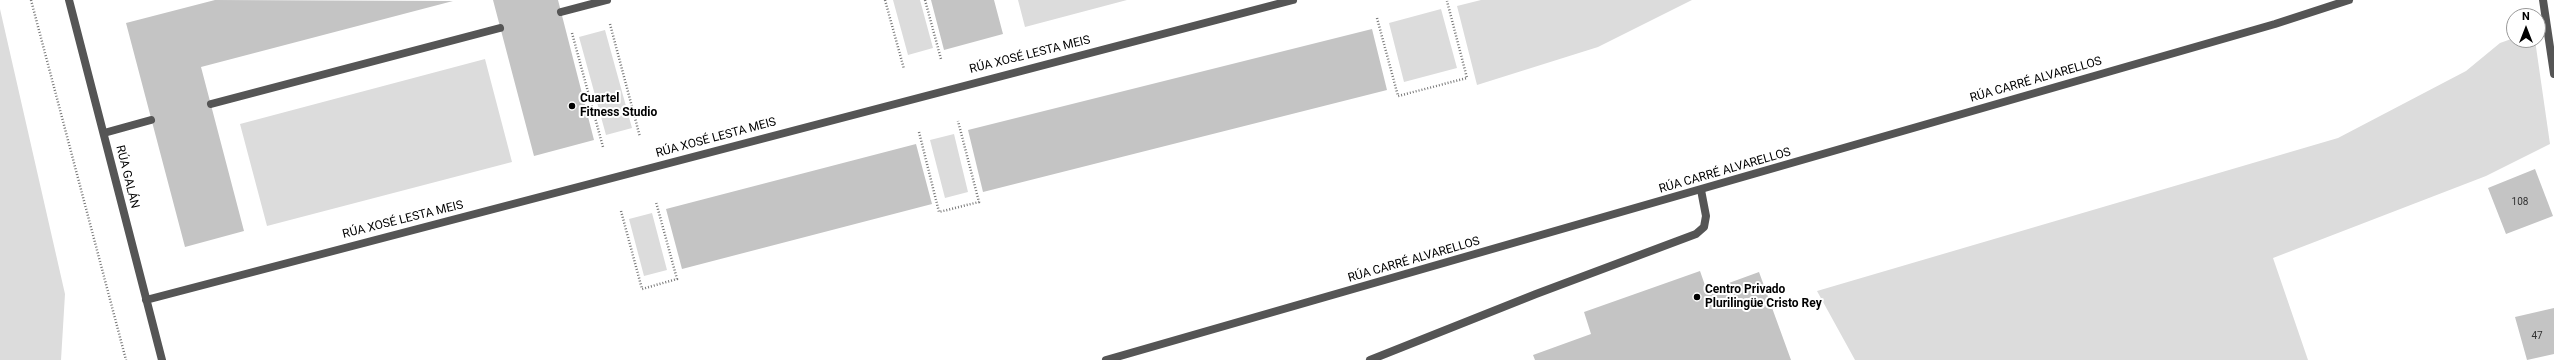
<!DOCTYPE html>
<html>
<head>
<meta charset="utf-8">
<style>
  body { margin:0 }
  #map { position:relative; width:2554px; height:360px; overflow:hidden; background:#fff; font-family:Roboto,sans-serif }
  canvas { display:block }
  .north { position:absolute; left:2506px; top:8px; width:40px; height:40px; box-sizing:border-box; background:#fff; border:1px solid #999; border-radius:50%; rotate:0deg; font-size:11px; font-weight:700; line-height:16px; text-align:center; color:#000 }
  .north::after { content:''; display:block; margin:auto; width:14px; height:18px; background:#000; clip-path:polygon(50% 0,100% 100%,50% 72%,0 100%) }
</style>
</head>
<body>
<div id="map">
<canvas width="2554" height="360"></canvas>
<div class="north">N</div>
</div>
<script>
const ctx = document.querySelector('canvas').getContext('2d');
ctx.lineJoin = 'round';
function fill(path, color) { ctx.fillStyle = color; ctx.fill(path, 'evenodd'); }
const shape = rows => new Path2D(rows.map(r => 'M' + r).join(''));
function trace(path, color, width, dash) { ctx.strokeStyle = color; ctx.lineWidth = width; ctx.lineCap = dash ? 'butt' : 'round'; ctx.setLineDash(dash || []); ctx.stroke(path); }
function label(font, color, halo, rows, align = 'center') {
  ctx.font = font + ' Roboto,sans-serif'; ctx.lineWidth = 4; ctx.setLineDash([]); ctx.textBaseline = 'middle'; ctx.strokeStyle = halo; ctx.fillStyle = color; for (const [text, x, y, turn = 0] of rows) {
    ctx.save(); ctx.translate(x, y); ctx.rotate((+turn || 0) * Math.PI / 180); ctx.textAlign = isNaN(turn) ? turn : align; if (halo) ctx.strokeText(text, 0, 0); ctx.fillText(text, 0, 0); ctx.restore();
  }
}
const green = shape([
  [893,0,920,0,933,48,908,55],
  [1018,0,1127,0,1025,27],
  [1481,0,1692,0,1598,47,1477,85,1457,6],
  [0,9,65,294,61,360,0,360],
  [1441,9,1457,68,1404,82,1389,23],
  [605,30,632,128,606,135,579,37],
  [2514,38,2514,40,2535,40,2550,144,2486,176,2273,258,2308,360,1855,360,1817,291,2338,138,2466,71,2500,43],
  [485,59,512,162,267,226,240,124],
  [954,134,968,192,945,198,930,140],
  [652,213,667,270,644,276,629,219]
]);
const building = shape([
  [215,0,453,1,201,67,244,231,185,247,126,23],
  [493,0,558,0,594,140,534,156],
  [931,0,994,0,1003,34,944,50],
  [1372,29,1387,90,983,192,968,130],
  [916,144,932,204,682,269,666,209],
  [2535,169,2553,216,2506,234,2488,188],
  [1700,271,1707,291,1759,272,1791,360,1535,360,1533,355,1591,334,1584,312],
  [2554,308,2554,354,2527,360,2515,317]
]);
const path = shape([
  [31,0,126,360],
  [885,0,904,69],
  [925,0,941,59],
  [1377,18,1398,96,1467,78,1447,1],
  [610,24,640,137],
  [572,33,603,147],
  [919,132,939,212,979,202,958,121],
  [621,211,642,289,677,279,656,202]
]);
const lane = shape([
  [561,12,607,0],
  [211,104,500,28],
  [104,133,151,120],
  [1370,360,1536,294,1696,234,1704,227,1706,216,1701,190]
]);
const street = shape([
  [69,0,162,360],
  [2543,0,2554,74],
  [146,300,1293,0],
  [1106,360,2275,24,2349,0]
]);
const markers = [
  [572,106,4,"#000"],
  [1697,297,4,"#000"]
];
const numberNames = [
  ["108",2520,202],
  ["47",2537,336]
];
const streetNames = [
  ["RÚA XOSÉ LESTA MEIS",1030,55,-14],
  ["RÚA CARRÉ ALVARELLOS",2036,80,-16],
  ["RÚA XOSÉ LESTA MEIS",716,138,-15],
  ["RÚA CARRÉ ALVARELLOS",1725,171,-16],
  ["RÚA GALÁN",127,177,76],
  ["RÚA XOSÉ LESTA MEIS",403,220,-14],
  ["RÚA CARRÉ ALVARELLOS",1414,260,-16]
];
const poiNames = [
  ["Cuartel",580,99],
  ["Fitness Studio",580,113],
  ["Centro Privado",1705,290],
  ["Plurilingüe Cristo Rey",1705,304]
];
fill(green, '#dcdcdc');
fill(building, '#c4c4c4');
trace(path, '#777', 2.5, [1, 2]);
trace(lane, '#555', 8);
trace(street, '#555', 8);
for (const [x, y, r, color] of markers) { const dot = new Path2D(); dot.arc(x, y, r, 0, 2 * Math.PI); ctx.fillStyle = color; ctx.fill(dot); trace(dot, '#fff', 1.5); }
label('10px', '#313131', null, numberNames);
label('12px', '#000', '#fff', streetNames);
label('bold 12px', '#000', '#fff', poiNames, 'left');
</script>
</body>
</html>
